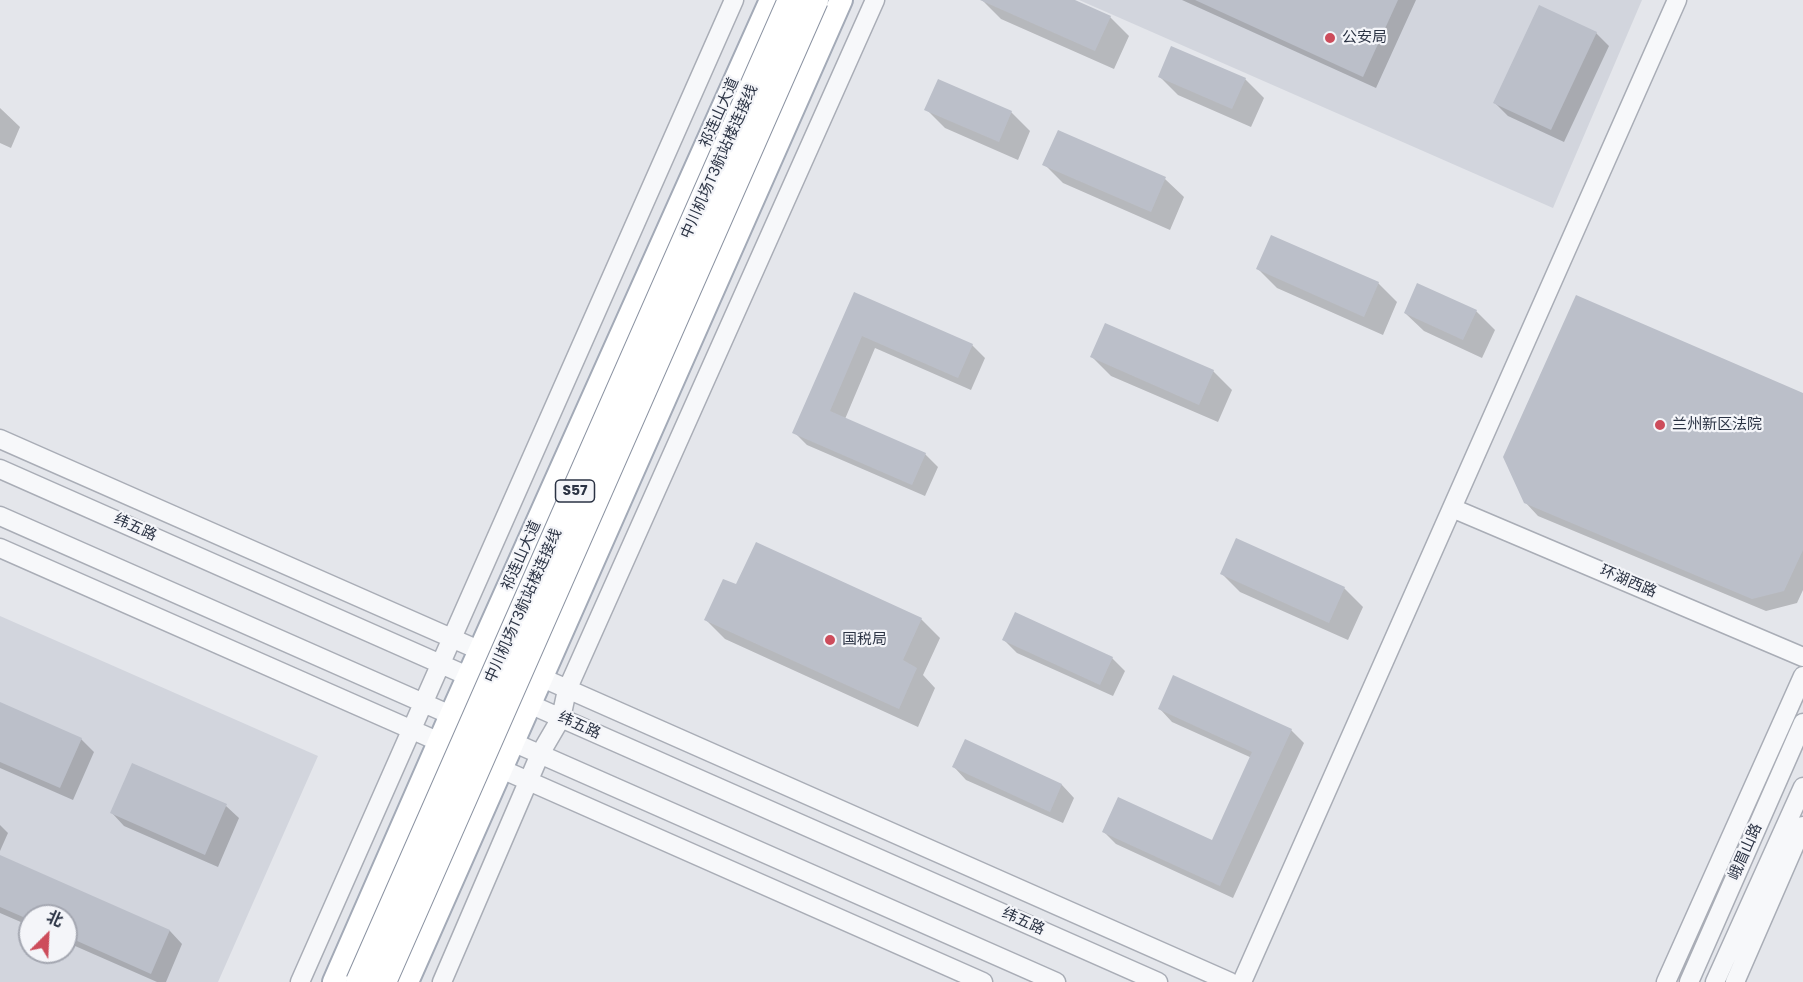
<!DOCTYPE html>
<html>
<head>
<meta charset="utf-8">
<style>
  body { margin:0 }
  #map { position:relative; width:1803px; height:982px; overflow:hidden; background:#e4e6eb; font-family:Poppins,"Noto Sans SC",sans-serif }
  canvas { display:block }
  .north { position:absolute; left:18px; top:904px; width:60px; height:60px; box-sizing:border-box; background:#f4f5f9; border:2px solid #a4a7b1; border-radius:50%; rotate:24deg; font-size:16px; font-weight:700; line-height:24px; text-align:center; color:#2b3344 }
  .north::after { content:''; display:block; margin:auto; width:21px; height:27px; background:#cd4c5b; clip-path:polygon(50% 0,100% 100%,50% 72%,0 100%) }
</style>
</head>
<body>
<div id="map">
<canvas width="1803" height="982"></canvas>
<div class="north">北</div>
</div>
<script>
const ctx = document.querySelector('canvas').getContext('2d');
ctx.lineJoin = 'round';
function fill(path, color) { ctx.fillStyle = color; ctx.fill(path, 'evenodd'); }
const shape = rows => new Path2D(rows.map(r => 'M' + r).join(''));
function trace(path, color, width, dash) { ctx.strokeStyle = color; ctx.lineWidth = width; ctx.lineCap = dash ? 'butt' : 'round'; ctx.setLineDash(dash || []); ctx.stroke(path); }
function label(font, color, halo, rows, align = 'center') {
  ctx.font = font + ' Poppins,"Noto Sans SC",sans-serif'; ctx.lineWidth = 4.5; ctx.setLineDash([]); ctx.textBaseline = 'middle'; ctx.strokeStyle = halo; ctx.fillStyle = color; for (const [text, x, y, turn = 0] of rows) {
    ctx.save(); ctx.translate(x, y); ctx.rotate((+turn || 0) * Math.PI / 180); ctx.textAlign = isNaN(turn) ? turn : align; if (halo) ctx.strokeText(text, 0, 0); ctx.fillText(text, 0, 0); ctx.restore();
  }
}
const built = shape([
  [1079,0,1642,0,1553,208],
  [0,616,318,756,218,982,0,982],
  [30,916,66,916,66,952,30,952]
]);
const shadow = shape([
  [982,0,1071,0,1110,17,1129,36,1114,69,1001,19],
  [1182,0,1416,0,1376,88],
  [1596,33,1609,46,1564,142,1508,116,1495,103],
  [1160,77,1245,79,1264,98,1251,127,1178,95],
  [0,108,20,127,11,148,0,143],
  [926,109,1011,112,1030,131,1018,160,945,128],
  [1044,164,1165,179,1184,197,1170,230,1063,183],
  [1272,237,1378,283,1397,302,1383,335,1277,288,1258,269],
  [855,294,972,345,985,358,971,390,875,348,845,419,925,454,938,467,925,496,807,445,794,432],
  [1476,311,1495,330,1482,358,1424,331,1405,313],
  [1092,357,1213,371,1232,390,1218,422,1111,376],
  [1803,394,1803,590,1797,603,1766,611,1538,516,1525,502],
  [1221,573,1344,588,1363,607,1348,640,1240,592],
  [737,586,921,619,940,638,923,675,935,688,918,727,725,639,706,620],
  [1004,640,1112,658,1125,671,1113,696,1017,653],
  [0,703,81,739,94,752,73,800,0,768],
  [1160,709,1291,730,1304,743,1233,898,1116,844,1104,832,1213,842,1252,758,1172,722],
  [965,741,1062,785,1074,798,1063,823,966,780,954,767],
  [226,806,239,818,218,867,124,826,112,813],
  [0,825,8,833,0,851],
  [0,856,170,931,182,944,166,982,157,982,66,942,66,916,30,916,30,926,0,913]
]);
const building = shape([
  [980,0,1075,0,1111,16,1095,51],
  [1195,0,1398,0,1363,77],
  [1539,5,1597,32,1551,130,1493,103],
  [1171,46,1246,78,1232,109,1158,77],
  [938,79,1012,111,999,142,924,110],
  [1058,130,1166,177,1151,212,1042,165],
  [1271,235,1379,282,1364,317,1256,269],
  [1417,283,1477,310,1463,340,1404,313],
  [854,292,973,344,958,378,862,336,830,411,926,453,912,485,792,433],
  [1576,295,1803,393,1803,550,1784,591,1752,599,1524,503,1503,457],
  [1105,323,1214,370,1199,405,1090,357],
  [1236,538,1345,587,1329,623,1220,574],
  [756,542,922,618,903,660,917,668,899,709,704,620,723,579,736,584],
  [1015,612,1113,657,1100,685,1002,640],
  [1173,675,1292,729,1220,886,1102,832,1118,797,1212,840,1252,752,1158,709],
  [0,702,82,738,60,788,0,762],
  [965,739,1062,784,1050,812,952,767],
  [132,763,227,804,205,855,110,813],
  [0,855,170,930,151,974,66,936,66,916,30,916,30,920,0,907]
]);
const minor = shape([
  [0,439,490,655],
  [0,469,479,681],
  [1452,508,1803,657],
  [0,516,462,720],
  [0,548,451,747],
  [529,672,1230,982],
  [518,699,1158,982],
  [501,737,1056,982],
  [490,764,983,982],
  [300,982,734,0],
  [442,982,540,754,561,718,567,690,875,0],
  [1242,982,1677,0],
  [1666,982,1803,676],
  [1689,982,1803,723],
  [1715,982,1803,787],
  [1735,982,1803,826]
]);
const major = shape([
  [334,982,451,715,771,0],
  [407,982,841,0]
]);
const highwayBridge = shape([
  [359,982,791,0],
  [383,982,815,0]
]);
const markers = [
  [1330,38,6,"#cd4c5b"],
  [1660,425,6,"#cd4c5b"],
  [830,640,6,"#cd4c5b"]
];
const shields = [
  [575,491,39]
];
const shieldNames = [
  ["S57",575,491]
];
const poiNames = [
  ["公安局",1342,38],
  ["兰州新区法院",1672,425],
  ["国税局",842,640]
];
const streetNames = [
  ["祁连山大道",720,113,-66],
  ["中川机场T3航站楼连接线",720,162,-66],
  ["纬五路",135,528,24],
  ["祁连山大道",522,556,-66],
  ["环湖西路",1628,582,23],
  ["中川机场T3航站楼连接线",524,606,-66],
  ["纬五路",579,726,24],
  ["峨眉山路",1746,852,-66],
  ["纬五路",1023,922,24]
];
fill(built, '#d2d5dd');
fill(shadow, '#0003');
fill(building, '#bbbfc9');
trace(minor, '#a9adb6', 21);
trace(major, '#a3aab7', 26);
trace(minor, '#f7f8fa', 18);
trace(major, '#fff', 22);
trace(highwayBridge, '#8b93a2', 28, []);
trace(highwayBridge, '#fff', 26);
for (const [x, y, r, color] of markers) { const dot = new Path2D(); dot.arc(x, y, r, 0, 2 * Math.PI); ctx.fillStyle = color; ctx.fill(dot); trace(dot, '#f4f5f9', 2); }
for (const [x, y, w] of shields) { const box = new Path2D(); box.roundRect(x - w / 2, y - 11, w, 22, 4.5); ctx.fillStyle = '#f4f5f9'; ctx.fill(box); trace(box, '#2b3344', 1.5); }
label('bold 14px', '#2b3344', null, shieldNames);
label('15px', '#2b3344', '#f4f5f9', poiNames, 'left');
label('15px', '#2b3344', '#f4f5f9', streetNames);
</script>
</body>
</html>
